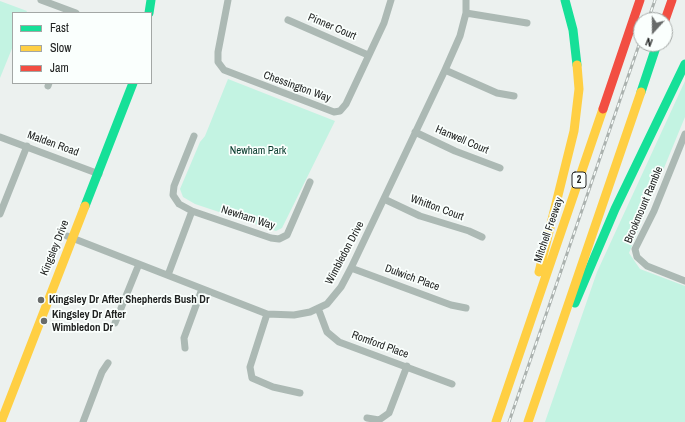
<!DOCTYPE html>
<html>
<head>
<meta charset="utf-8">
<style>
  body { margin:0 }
  #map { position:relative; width:685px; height:422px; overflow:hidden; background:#ecf1ef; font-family:"Archivo Narrow",sans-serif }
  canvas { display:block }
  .legend { position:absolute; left:12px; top:12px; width:140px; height:72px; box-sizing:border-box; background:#fafffd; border:1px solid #a3a7a5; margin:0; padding:5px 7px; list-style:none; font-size:12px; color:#212322 }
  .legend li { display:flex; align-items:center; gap:8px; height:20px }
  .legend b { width:20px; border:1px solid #a3a7a5 }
  .north { position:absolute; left:633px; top:12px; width:40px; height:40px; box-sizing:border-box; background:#fafffd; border:1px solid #a3a7a5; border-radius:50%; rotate:201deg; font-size:11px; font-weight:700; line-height:16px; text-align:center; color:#212322 }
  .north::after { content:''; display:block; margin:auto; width:14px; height:18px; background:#686b6a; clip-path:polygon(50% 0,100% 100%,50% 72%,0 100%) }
</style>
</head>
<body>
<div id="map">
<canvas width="685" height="422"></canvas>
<ul class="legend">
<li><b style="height:5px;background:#16e098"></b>Fast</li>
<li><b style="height:5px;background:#ffcf43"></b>Slow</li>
<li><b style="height:5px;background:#f24e42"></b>Jam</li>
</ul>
<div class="north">N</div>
</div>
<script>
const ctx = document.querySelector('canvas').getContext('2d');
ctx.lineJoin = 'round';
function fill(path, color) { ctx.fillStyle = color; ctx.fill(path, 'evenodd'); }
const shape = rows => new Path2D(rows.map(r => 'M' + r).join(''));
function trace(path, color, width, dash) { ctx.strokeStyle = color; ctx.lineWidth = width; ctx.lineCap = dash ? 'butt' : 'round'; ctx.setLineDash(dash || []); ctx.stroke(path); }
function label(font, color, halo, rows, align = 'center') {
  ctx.font = font + ' "Archivo Narrow",sans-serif'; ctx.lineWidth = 3.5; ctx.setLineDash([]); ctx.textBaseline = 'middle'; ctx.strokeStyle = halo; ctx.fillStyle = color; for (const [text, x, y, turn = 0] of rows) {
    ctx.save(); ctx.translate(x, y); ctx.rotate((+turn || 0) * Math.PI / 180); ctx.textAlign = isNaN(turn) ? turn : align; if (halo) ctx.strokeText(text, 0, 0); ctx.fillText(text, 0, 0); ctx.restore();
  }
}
const green = shape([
  [0,1,27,11,26,13,13,13,13,46,0,78],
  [228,79,335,121,282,228,276,231,195,204,183,197,180,189,200,142,205,136],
  [685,81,685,117,629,253,640,269,685,286,685,422,545,422,597,272]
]);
const street = shape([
  [41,0,76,13],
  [228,0,218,52,218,62,224,70,334,112,340,111,346,104,384,23,391,0],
  [466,13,527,23],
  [288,20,368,55],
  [445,70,497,93,514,96],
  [48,86,49,83],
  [415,132,455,151,500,168],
  [685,134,654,211,635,249,637,257,647,266,685,281],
  [194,136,174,186,173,195,179,204,192,211,271,238,279,239,287,235,310,182],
  [0,137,99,174],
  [384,199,420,216,469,231,482,237],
  [0,214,27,146],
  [67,236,267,314,294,315,310,312,327,304,341,287,351,268,445,70,460,36,466,13,466,0],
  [351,268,451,305,466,308],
  [168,275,192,211],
  [318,308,327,332,339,342,452,384],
  [267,314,250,367,252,378,273,387,300,393],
  [115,323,139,264],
  [185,348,184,338,202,289],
  [367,418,379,420,389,413,407,366],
  [83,422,102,372,108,363]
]);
const fast = shape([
  [565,0,573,30,577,65],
  [149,13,151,0],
  [641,92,657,44],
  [85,206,133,83],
  [575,303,615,209,685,64]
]);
const slow = shape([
  [539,272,574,131,579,89,577,65],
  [1,422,85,206],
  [496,422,603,109],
  [528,422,641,92]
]);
const jam = shape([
  [665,20,672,0],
  [603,109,640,0]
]);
const rail = shape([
  [648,20,655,0],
  [509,422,641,39]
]);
const markers = [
  [41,300,4,"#686b6a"],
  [44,321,4,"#686b6a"]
];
const shields = [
  [579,180,14]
];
const shieldNames = [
  ["2",579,180]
];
const streetNames = [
  ["Pinner Court",332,27,23],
  ["Chessington Way",297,87,20],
  ["Hanwell Court",462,140,23],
  ["Malden Road",53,144,20],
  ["Brookmount Ramble",644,205,-67],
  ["Whitton Court",437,208,20],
  ["Newham Way",248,218,18],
  ["Mitchell Freeway",549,230,-71],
  ["Kingsley Drive",55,248,-68],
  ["Wimbledon Drive",345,253,-62],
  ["Dulwich Place",412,278,20],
  ["Romford Place",380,345,20]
];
const parkNames = [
  ["Newham Park",258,151]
];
const poiNames = [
  ["Kingsley Dr After Shepherds Bush Dr",49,300],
  ["Kingsley Dr After",52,315],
  ["Wimbledon Dr",52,328]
];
fill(green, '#c3f3e2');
trace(street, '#acb9b4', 7);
trace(fast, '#16e098', 9);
trace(slow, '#ffcf43', 9);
trace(jam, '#f24e42', 9);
trace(rail, '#abb2af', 3);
trace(rail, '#fafffd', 1.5, [4.5]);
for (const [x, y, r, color] of markers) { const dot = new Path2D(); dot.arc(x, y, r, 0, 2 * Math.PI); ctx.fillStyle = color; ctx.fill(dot); trace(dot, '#fafffd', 1.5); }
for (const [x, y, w] of shields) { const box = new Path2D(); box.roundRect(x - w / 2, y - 8, w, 16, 3); ctx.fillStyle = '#fafffd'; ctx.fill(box); trace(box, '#212322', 1); }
label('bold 10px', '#212322', null, shieldNames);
label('11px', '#212322', '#fafffd', streetNames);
label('11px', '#083b2d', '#fafffd', parkNames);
label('bold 11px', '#212322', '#fafffd', poiNames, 'left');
</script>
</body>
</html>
